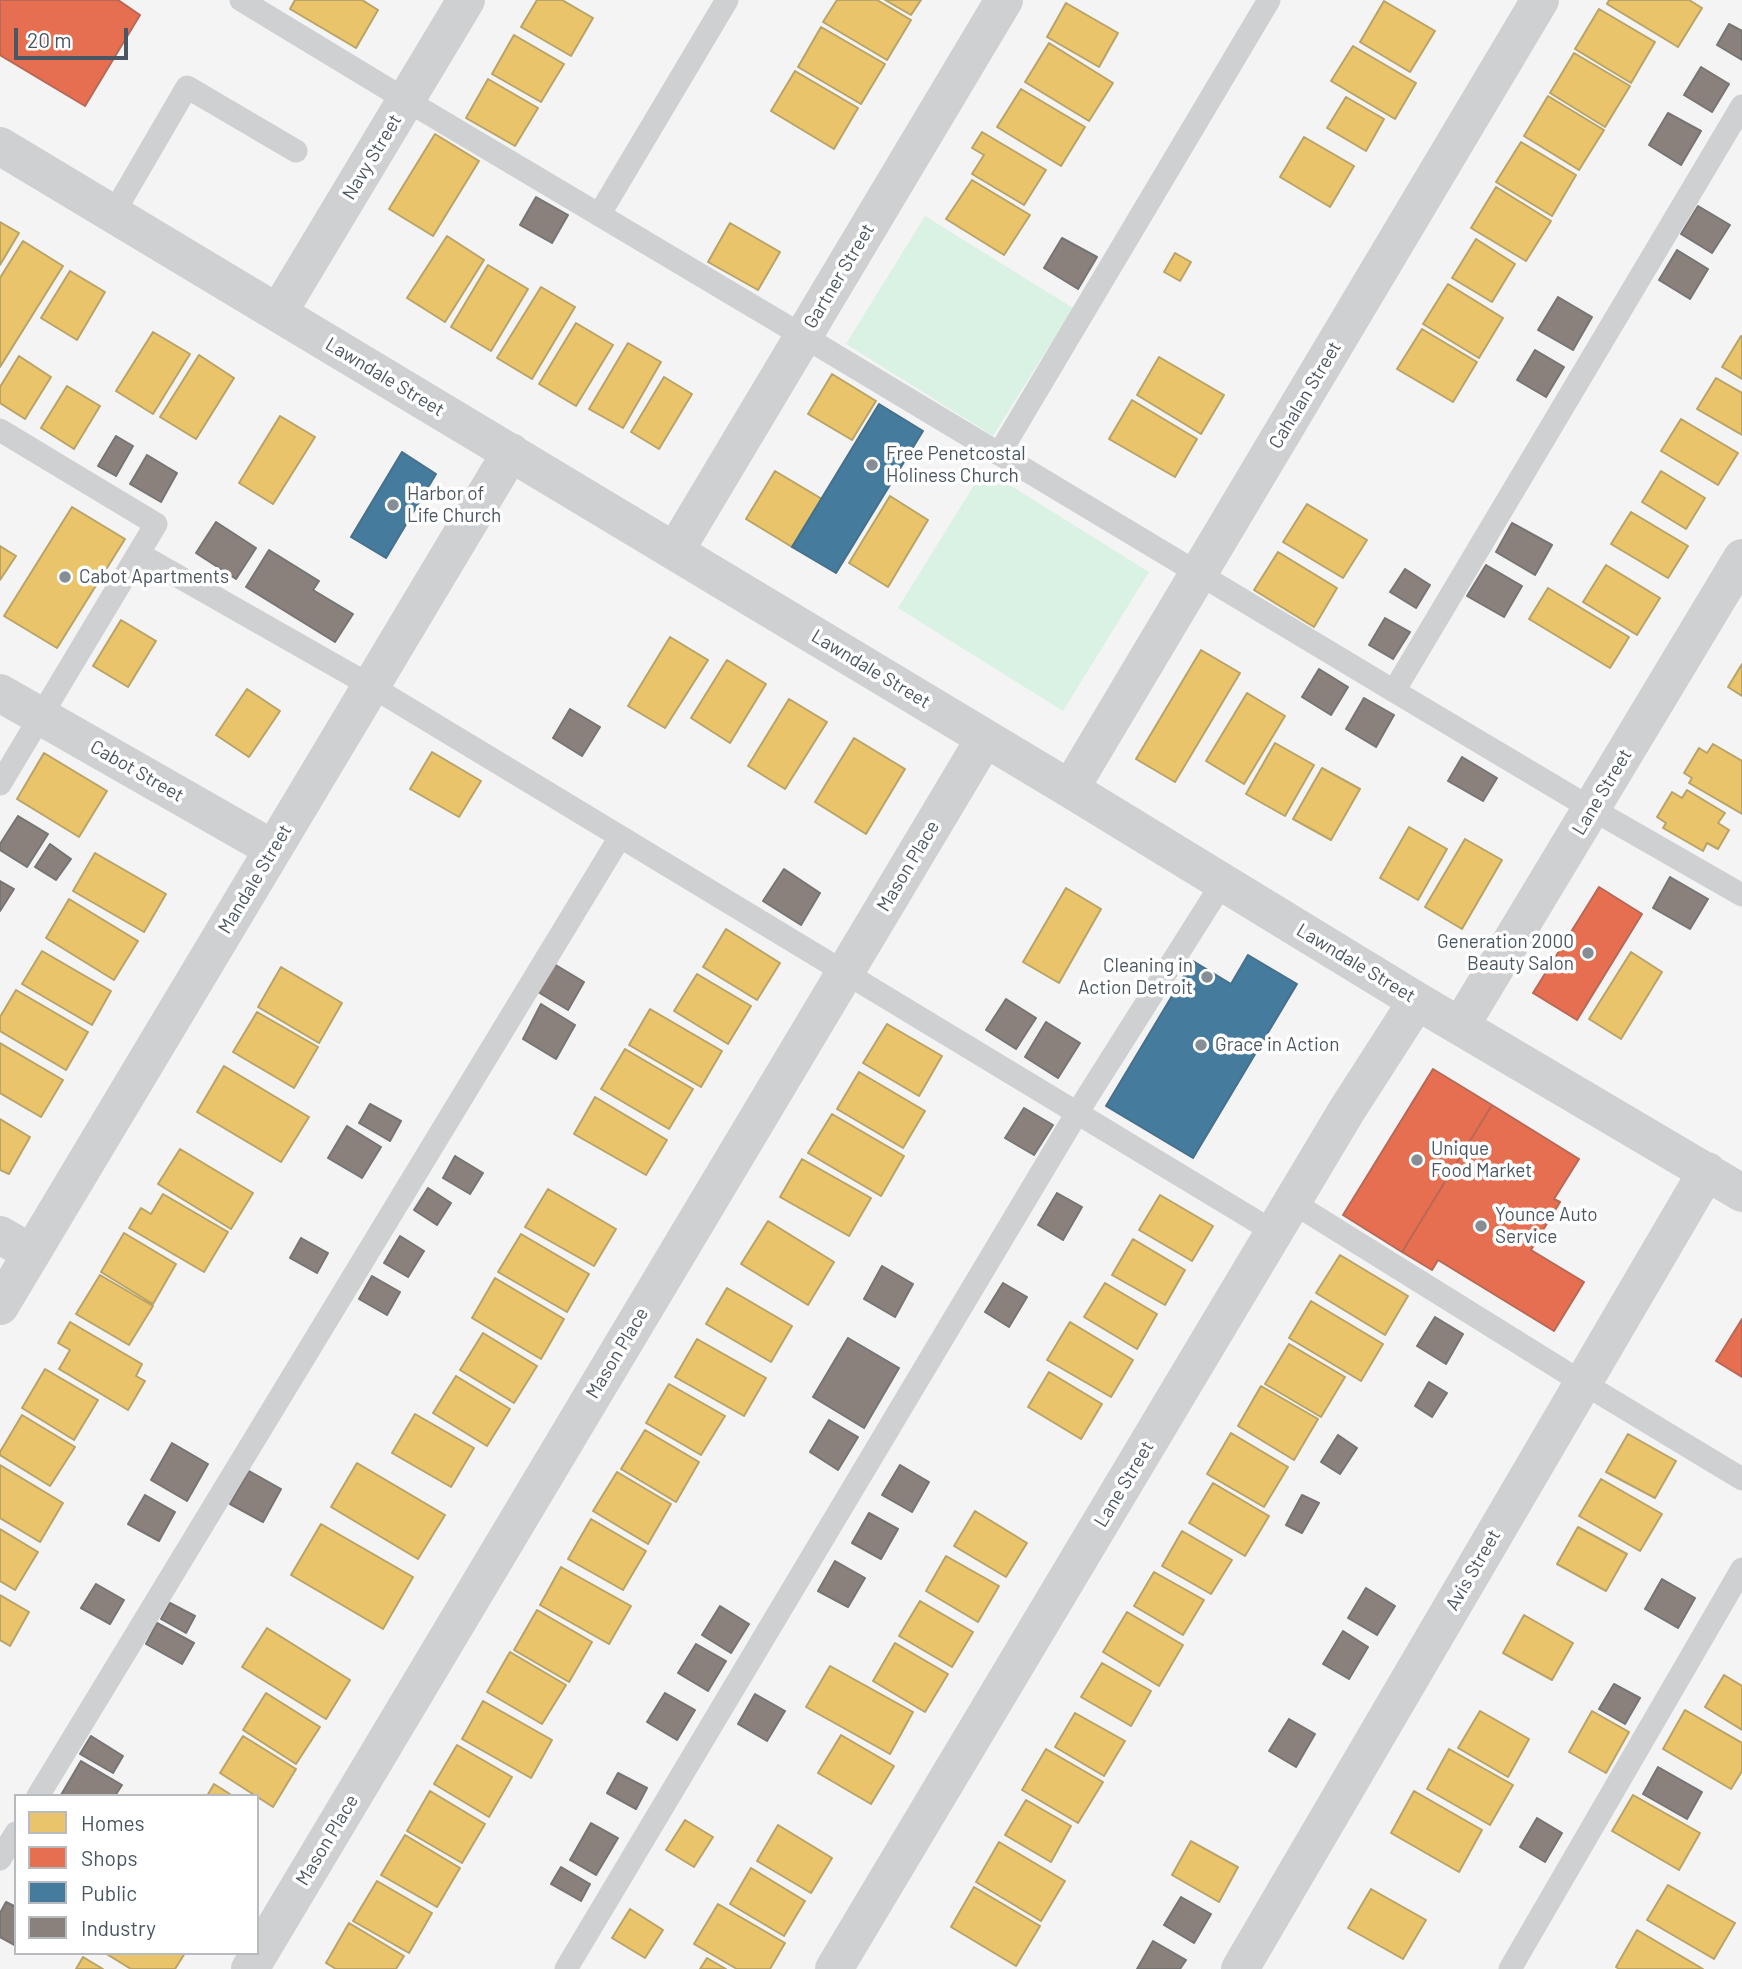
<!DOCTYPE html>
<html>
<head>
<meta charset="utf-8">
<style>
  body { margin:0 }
  #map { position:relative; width:1742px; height:1969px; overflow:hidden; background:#f4f4f4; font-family:Barlow,sans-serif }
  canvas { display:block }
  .legend { position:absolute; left:14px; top:1794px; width:245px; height:161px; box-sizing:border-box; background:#fff; border:2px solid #b7bbc0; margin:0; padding:9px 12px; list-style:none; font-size:21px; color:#4a5661 }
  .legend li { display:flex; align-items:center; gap:14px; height:35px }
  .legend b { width:35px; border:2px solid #b7bbc0 }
  .scale { position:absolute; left:14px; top:28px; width:114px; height:32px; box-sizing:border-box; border:4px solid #4a5661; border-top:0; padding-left:9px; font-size:21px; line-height:24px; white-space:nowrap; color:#4a5661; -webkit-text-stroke:5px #fff; paint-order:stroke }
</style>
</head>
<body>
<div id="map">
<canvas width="1742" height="1969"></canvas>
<ul class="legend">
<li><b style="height:19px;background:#e9c46a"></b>Homes</li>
<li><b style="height:19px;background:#e76f51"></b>Shops</li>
<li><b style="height:19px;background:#457b9d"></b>Public</li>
<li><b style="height:19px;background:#8a817c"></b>Industry</li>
</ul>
<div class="scale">20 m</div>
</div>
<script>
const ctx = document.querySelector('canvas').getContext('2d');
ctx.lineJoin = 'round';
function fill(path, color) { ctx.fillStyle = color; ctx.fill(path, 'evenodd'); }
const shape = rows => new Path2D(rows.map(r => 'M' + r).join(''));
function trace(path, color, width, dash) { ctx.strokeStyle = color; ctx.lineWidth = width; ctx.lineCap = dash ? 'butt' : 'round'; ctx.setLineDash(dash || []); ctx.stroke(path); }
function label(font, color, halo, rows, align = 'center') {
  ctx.font = font + ' Barlow,sans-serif'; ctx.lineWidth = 7; ctx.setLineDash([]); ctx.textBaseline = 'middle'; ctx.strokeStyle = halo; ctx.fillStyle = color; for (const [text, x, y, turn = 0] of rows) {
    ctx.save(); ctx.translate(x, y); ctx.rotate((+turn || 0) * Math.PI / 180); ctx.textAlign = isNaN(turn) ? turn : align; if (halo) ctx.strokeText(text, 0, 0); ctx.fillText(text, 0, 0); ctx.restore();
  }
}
const green = shape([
  [925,216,1073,308,993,436,846,344],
  [984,469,1149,572,1063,711,898,608]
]);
const homes = shape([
  [295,0,362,0,378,10,356,48,290,9,295,0],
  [537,0,562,0,593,18,571,56,521,27,537,0],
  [837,0,877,0,911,20,887,60,823,22,837,0],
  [885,0,921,0,911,15,885,0],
  [1609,0,1689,0,1702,8,1678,47,1607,4,1609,0],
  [1384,1,1435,31,1410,72,1360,42,1384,1],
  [1066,3,1118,33,1099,67,1047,37,1066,3],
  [1599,9,1655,42,1631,83,1575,49,1599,9],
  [821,27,885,64,861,104,798,67,821,27],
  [514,35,564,64,541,102,492,74,514,35],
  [1049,43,1113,83,1089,121,1025,82,1049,43],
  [1353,46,1416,83,1395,119,1331,81,1353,46],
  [1574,53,1630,86,1605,127,1550,93,1574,53],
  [795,71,858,108,834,149,771,111,795,71],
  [488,79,538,108,515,146,466,118,488,79],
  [1021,89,1085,127,1061,166,997,127,1021,89],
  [1548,96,1604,130,1579,170,1524,136,1548,96],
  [1346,97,1384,119,1366,151,1327,128,1346,97],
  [982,132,1046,170,1024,205,972,174,984,155,972,148,982,132],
  [435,134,479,161,433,236,389,209,435,134],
  [1304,137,1354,166,1330,207,1280,177,1304,137],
  [1521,142,1576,175,1552,216,1496,182,1521,142],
  [972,180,1030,215,1004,255,946,219,972,180],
  [1496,187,1551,221,1526,261,1471,228,1496,187],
  [0,222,19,233,0,265,0,222],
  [730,223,780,252,758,290,708,262,730,223],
  [447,236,484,260,445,322,407,298,447,236],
  [1476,239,1515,264,1492,302,1452,278,1476,239],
  [23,241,63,266,0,367,0,278,23,241],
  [1175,253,1191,262,1180,281,1164,272,1175,253],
  [488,265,528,289,491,351,451,327,488,265],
  [70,271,105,292,77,340,41,318,70,271],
  [1448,284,1503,318,1479,358,1423,324,1448,284],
  [541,287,575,307,532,379,497,358,541,287],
  [576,323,613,345,576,406,539,384,576,323],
  [1422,329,1477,362,1453,402,1397,369,1422,329],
  [153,332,190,354,153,414,116,391,153,332],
  [1741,336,1742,337,1742,379,1722,367,1741,336],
  [628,343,661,362,623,428,589,409,628,343],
  [199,355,234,378,196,439,160,417,199,355],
  [19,356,51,377,25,419,0,403,0,387,19,356],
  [1159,357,1224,395,1201,434,1137,395,1159,357],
  [832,374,876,401,852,440,808,414,832,374],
  [664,377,692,394,659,449,631,432,664,377],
  [1716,378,1742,393,1742,435,1697,409,1716,378],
  [67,386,100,406,74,449,41,428,67,386],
  [1132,400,1197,439,1175,477,1109,439,1132,400],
  [280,416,315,437,273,504,239,483,280,416],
  [1681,419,1738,453,1718,485,1661,451,1681,419],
  [775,471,822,499,792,547,746,519,775,471],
  [1661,471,1705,498,1686,529,1642,502,1661,471],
  [890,496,928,520,888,587,849,563,890,496],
  [1307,504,1367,540,1343,578,1283,542,1307,504],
  [72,507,125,539,57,648,4,616,72,507],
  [1631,512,1688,546,1668,578,1611,544,1631,512],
  [0,546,16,556,0,580,0,546],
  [1278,552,1337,588,1314,627,1254,590,1278,552],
  [1606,565,1660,598,1637,635,1583,602,1606,565],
  [1548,588,1629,637,1610,668,1529,619,1548,588],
  [121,620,156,641,128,687,93,666,121,620],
  [670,637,708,660,665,728,628,706,670,637],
  [1201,650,1240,673,1175,782,1136,759,1201,650],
  [727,660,766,684,730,743,691,718,727,660],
  [1742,664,1742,696,1728,687,1742,664],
  [247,689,280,711,249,757,216,735,247,689],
  [1247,693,1285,716,1244,784,1206,761,1247,693],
  [789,699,827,722,785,789,748,766,789,699],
  [854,738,905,769,866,834,815,802,854,738],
  [1275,743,1314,765,1285,816,1246,794,1275,743],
  [1713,744,1742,761,1742,814,1689,783,1692,778,1684,773,1699,748,1707,753,1713,744],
  [432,752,481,781,459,817,410,789,432,752],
  [44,753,107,791,79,837,17,799,44,753],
  [1322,768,1360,789,1331,840,1293,819,1322,768],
  [1687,790,1725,813,1718,823,1729,830,1718,849,1707,843,1703,851,1663,828,1666,823,1657,817,1672,792,1682,798,1687,790],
  [1409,827,1447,849,1418,900,1380,878,1409,827],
  [1465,839,1502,860,1462,929,1425,907,1465,839],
  [95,853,166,894,144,932,73,891,95,853],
  [1066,888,1101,909,1059,983,1023,962,1066,888],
  [69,899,138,941,114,980,46,938,69,899],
  [726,929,780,963,757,1000,703,967,726,929],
  [42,951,111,991,92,1025,22,984,42,951],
  [1631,952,1662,972,1621,1039,1589,1019,1631,952],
  [281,967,342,1003,319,1043,258,1007,281,967],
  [697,974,751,1006,728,1044,674,1011,697,974],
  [16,990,88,1032,66,1070,0,1031,0,1017,16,990],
  [650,1009,722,1051,701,1087,629,1045,650,1009],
  [257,1012,318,1047,294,1088,233,1052,257,1012],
  [887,1024,942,1056,919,1096,863,1063,887,1024],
  [0,1043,63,1080,41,1117,0,1093,0,1043],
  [625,1049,693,1089,669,1129,601,1089,625,1049],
  [224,1066,309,1117,281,1162,197,1112,224,1066],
  [859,1072,925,1111,903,1148,837,1109,859,1072],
  [595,1097,667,1140,646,1175,574,1134,595,1097],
  [832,1114,904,1156,881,1196,808,1153,832,1114],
  [0,1119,30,1137,9,1174,0,1170,0,1119],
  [180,1149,253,1193,231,1229,158,1184,180,1149],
  [802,1159,871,1198,849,1236,780,1197,802,1159],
  [548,1189,616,1229,594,1266,525,1227,548,1189],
  [163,1194,228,1232,204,1272,129,1228,141,1208,151,1214,163,1194],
  [1160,1195,1213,1226,1192,1261,1139,1230,1160,1195],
  [768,1221,834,1262,808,1305,741,1264,768,1221],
  [124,1233,176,1264,153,1304,101,1272,124,1233],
  [521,1234,589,1274,567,1312,498,1272,521,1234],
  [1133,1239,1185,1270,1165,1305,1112,1275,1133,1239],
  [1340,1255,1408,1296,1385,1335,1316,1293,1340,1255],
  [100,1275,153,1306,129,1345,76,1314,100,1275],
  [495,1278,564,1319,541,1359,472,1318,495,1278],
  [1105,1283,1157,1314,1137,1349,1084,1317,1105,1283],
  [727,1288,792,1326,771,1362,706,1324,727,1288],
  [1311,1301,1383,1344,1361,1381,1289,1338,1311,1301],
  [70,1322,142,1364,136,1376,145,1381,128,1410,59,1369,70,1350,58,1343,70,1322],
  [1070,1322,1133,1360,1111,1397,1047,1360,1070,1322],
  [483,1333,537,1366,514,1403,460,1370,483,1333],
  [697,1339,766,1378,744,1416,675,1377,697,1339],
  [1289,1344,1345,1377,1321,1417,1265,1384,1289,1344],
  [45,1369,98,1400,74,1440,22,1408,45,1369],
  [1049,1372,1102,1404,1081,1439,1028,1407,1049,1372],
  [456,1376,510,1409,487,1446,433,1413,456,1376],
  [669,1384,725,1416,701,1455,646,1423,669,1384],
  [1261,1386,1318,1419,1294,1460,1238,1426,1261,1386],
  [415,1414,474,1448,451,1487,392,1453,415,1414],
  [22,1415,75,1447,50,1486,0,1455,0,1452,22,1415],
  [645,1430,699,1462,676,1502,621,1469,645,1430],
  [1231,1433,1288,1467,1264,1507,1207,1474,1231,1433],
  [1628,1434,1676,1461,1655,1498,1606,1472,1628,1434],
  [357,1463,445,1515,418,1559,331,1507,357,1463],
  [0,1465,63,1503,40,1542,0,1518,0,1465],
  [617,1472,671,1504,648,1544,593,1511,617,1472],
  [1601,1479,1662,1514,1640,1551,1579,1516,1601,1479],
  [1213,1483,1269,1516,1245,1556,1189,1523,1213,1483],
  [975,1511,1027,1543,1006,1577,954,1546,975,1511],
  [591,1519,646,1551,623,1590,568,1559,591,1519],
  [321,1524,413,1577,383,1629,291,1575,321,1524],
  [1578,1527,1627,1554,1606,1591,1557,1564,1578,1527],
  [0,1529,38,1552,15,1590,0,1581,0,1529],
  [1182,1531,1232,1560,1211,1594,1162,1566,1182,1531],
  [946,1556,999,1586,978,1622,926,1591,946,1556],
  [561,1567,631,1606,609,1644,540,1605,561,1567],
  [1154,1572,1204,1600,1183,1635,1134,1606,1154,1572],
  [0,1595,29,1612,10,1646,0,1640,0,1595],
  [920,1601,973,1632,952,1667,899,1636,920,1601],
  [537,1610,592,1642,569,1682,514,1650,537,1610],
  [1127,1612,1183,1645,1159,1686,1103,1652,1127,1612],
  [1524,1615,1573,1643,1552,1680,1503,1653,1524,1615],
  [267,1628,350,1680,326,1719,242,1667,267,1628],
  [895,1643,948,1674,925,1712,873,1681,895,1643],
  [510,1652,566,1685,542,1724,487,1692,510,1652],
  [1102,1663,1151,1691,1131,1726,1081,1697,1102,1663],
  [830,1666,913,1712,890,1754,806,1707,830,1666],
  [1724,1675,1742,1686,1742,1730,1705,1707,1724,1675],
  [266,1693,320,1727,296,1764,243,1730,266,1693],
  [483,1701,552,1740,531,1778,462,1739,483,1701],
  [1685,1710,1742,1743,1742,1771,1731,1789,1663,1749,1685,1710],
  [1480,1711,1529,1739,1508,1777,1458,1748,1480,1711],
  [1592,1711,1629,1732,1606,1773,1569,1752,1592,1711],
  [1075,1713,1125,1741,1104,1776,1055,1747,1075,1713],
  [841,1735,894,1766,871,1804,818,1773,841,1735],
  [243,1736,296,1769,273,1807,220,1773,243,1736],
  [457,1745,512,1777,489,1817,434,1784,457,1745],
  [1046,1749,1103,1782,1078,1823,1022,1790,1046,1749],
  [1449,1749,1513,1785,1490,1825,1427,1789,1449,1749],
  [214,1784,233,1796,207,1796,214,1784],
  [430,1791,485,1824,462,1863,407,1831,430,1791],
  [1414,1791,1482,1830,1459,1872,1391,1833,1414,1791],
  [1633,1795,1700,1833,1679,1870,1612,1831,1633,1795],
  [1026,1800,1071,1826,1051,1862,1005,1835,1026,1800],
  [685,1820,713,1837,694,1867,666,1850,685,1820],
  [778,1825,832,1858,811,1893,757,1861,778,1825],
  [405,1835,460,1868,437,1907,381,1875,405,1835],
  [1191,1841,1238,1867,1219,1902,1172,1875,1191,1841],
  [999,1842,1065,1881,1041,1921,976,1882,999,1842],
  [751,1868,805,1901,784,1936,730,1904,751,1868],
  [377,1881,432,1913,409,1953,353,1921,377,1881],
  [1668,1885,1735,1923,1714,1959,1647,1920,1668,1885],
  [974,1887,1040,1926,1016,1966,951,1927,974,1887],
  [1371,1889,1426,1920,1403,1959,1348,1928,1371,1889],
  [718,1904,785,1943,770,1969,737,1969,694,1944,718,1904],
  [630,1909,663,1930,645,1958,612,1938,630,1909],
  [349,1923,404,1956,396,1969,336,1969,326,1963,349,1923],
  [1637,1930,1703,1969,1619,1969,1616,1967,1637,1930],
  [105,1953,185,1953,175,1969,131,1969,105,1953],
  [83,1957,103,1969,76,1969,83,1957],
  [707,1958,726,1969,700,1969,707,1958]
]);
const shops = shape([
  [0,0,118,0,140,15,85,106,0,55,0,0],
  [1599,887,1642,914,1577,1020,1533,993,1599,887],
  [1433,1069,1492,1105,1402,1252,1343,1215,1433,1069],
  [1492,1105,1579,1159,1554,1199,1560,1202,1531,1250,1584,1282,1554,1331,1438,1260,1432,1270,1402,1252,1492,1105],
  [1742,1319,1742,1377,1716,1361,1742,1319]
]);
const public = shape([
  [879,404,923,431,836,573,792,547,879,404],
  [402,452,436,474,386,558,351,537,402,452],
  [1248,955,1297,984,1193,1158,1106,1106,1193,961,1231,984,1248,955]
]);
const industry = shape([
  [1729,24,1742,31,1742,60,1717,45,1729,24],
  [1701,67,1729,84,1712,112,1684,95,1701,67],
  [1668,113,1701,131,1681,165,1649,145,1668,113],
  [536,197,568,215,552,243,520,225,536,197],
  [1698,206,1730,225,1712,253,1681,234,1698,206],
  [1062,238,1097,257,1078,289,1044,268,1062,238],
  [1677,250,1708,269,1690,299,1659,280,1677,250],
  [1558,297,1592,317,1573,350,1538,330,1558,297],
  [1535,350,1564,367,1546,397,1517,380,1535,350],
  [116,436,133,446,116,476,98,466,116,436],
  [147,455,177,473,161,502,130,484,147,455],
  [216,522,256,548,236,579,196,553,216,522],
  [1512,523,1552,545,1535,575,1496,552,1512,523],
  [269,550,319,581,313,590,353,614,335,642,246,587,269,550],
  [1486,565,1522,586,1504,617,1467,596,1486,565],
  [1405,569,1430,585,1416,608,1390,592,1405,569],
  [1385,618,1410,632,1393,659,1369,645,1385,618],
  [1319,669,1348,687,1331,715,1302,697,1319,669],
  [1364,698,1394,715,1376,747,1346,729,1364,698],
  [570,709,600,727,582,756,553,738,570,709],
  [1462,757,1497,778,1483,801,1448,781,1462,757],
  [18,816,48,834,27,867,0,850,0,844,18,816],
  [50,844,71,859,56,880,35,867,50,844],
  [784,869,820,893,801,925,763,901,784,869],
  [1670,877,1708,899,1690,929,1653,908,1670,877],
  [0,881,14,889,0,911,0,881],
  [554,964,584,982,568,1010,538,992,554,964],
  [1006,999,1036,1018,1016,1049,986,1030,1006,999],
  [541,1004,575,1025,556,1059,523,1039,541,1004],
  [1046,1022,1080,1043,1058,1078,1025,1057,1046,1022],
  [370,1104,401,1121,390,1141,359,1123,370,1104],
  [1024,1108,1053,1125,1034,1155,1005,1138,1024,1108],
  [347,1126,381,1147,362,1178,328,1158,347,1126],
  [455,1156,483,1173,470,1194,443,1178,455,1156],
  [428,1188,451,1203,437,1225,414,1210,428,1188],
  [1057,1193,1082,1207,1063,1240,1038,1225,1057,1193],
  [400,1236,424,1251,408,1277,384,1263,400,1236],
  [301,1238,328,1253,317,1273,290,1258,301,1238],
  [882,1266,913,1284,895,1317,864,1299,882,1266],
  [372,1276,400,1292,387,1315,359,1299,372,1276],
  [1003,1283,1027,1297,1009,1327,985,1312,1003,1283],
  [1435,1317,1463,1334,1446,1364,1417,1346,1435,1317],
  [848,1338,899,1368,864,1428,813,1397,848,1338],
  [1429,1382,1447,1393,1432,1417,1415,1406,1429,1382],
  [829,1420,858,1437,838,1470,810,1452,829,1420],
  [1338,1435,1357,1448,1340,1474,1321,1462,1338,1435],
  [172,1443,208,1464,187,1501,151,1480,172,1443],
  [900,1465,929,1482,912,1512,882,1495,900,1465],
  [249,1471,281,1489,263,1522,230,1504,249,1471],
  [145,1495,175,1512,159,1541,128,1524,145,1495],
  [1302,1495,1319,1503,1302,1533,1286,1525,1302,1495],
  [869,1513,898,1529,881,1559,852,1543,869,1513],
  [835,1561,865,1578,848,1607,818,1591,835,1561],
  [1662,1579,1695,1598,1678,1628,1645,1609,1662,1579],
  [96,1584,124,1600,110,1624,81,1608,96,1584],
  [1366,1588,1395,1606,1377,1635,1348,1618,1366,1588],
  [170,1603,195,1616,186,1633,161,1619,170,1603],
  [720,1606,749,1624,731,1653,702,1635,720,1606],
  [157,1623,194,1643,182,1664,146,1644,157,1623],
  [1343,1631,1368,1647,1349,1679,1323,1664,1343,1631],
  [696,1644,726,1661,708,1691,678,1673,696,1644],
  [1614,1684,1640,1698,1625,1724,1599,1709,1614,1684],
  [665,1693,695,1710,677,1740,647,1722,665,1693],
  [755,1694,785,1711,767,1741,738,1724,755,1694],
  [1289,1719,1315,1734,1296,1767,1269,1751,1289,1719],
  [91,1736,123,1756,113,1773,80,1754,91,1736],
  [81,1761,122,1785,115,1796,61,1795,81,1761],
  [1658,1767,1702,1792,1687,1819,1643,1794,1658,1767],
  [618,1773,647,1788,636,1809,607,1793,618,1773],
  [1537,1818,1562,1833,1545,1862,1520,1847,1537,1818],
  [591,1823,618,1838,596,1875,570,1860,591,1823],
  [561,1867,590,1884,581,1901,551,1884,561,1867],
  [1181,1897,1211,1914,1194,1943,1164,1925,1181,1897],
  [6,1902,16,1907,16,1946,0,1937,0,1913,6,1902],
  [1153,1941,1186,1960,1180,1969,1137,1969,1153,1941]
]);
const lane = shape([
  [241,0,406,100,803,336,1394,691,1592,809,1742,895],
  [113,214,187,87,296,151],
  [599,215,727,0],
  [0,430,156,524,0,784],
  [999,454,1269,0],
  [139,554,371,686,1274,1232],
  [1394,691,1742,106],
  [1292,1202,1583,1383,1742,1479],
  [38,1796,620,837],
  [0,1859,16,1833],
  [566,1969,1077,1113,1223,882],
  [1510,1969,1742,1569]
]);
const street = shape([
  [0,146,1070,789,1417,1001,1742,1193],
  [278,313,466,0],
  [675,551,1004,0],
  [0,693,273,849],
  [1070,789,1540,0],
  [1461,1025,1742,558],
  [0,1235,31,1253],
  [0,1306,511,452],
  [250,1969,985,738],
  [834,1969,1347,1110,1417,1001],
  [1240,1969,1707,1171]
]);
const markers = [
  [872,465,7,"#868d94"],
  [393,505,7,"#868d94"],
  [65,577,7,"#868d94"],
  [1588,953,7,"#868d94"],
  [1207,977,7,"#868d94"],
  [1201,1045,7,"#868d94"],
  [1417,1160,7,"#868d94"],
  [1481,1226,7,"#868d94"]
];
const streetNames = [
  ["Navy Street",372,157,-59],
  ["Gartner Street",839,276,-59],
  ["Lawndale Street",385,377,31],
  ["Cahalan Street",1305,395,-59],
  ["Lawndale Street",871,669,31],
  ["Cabot Street",137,771,30],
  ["Lane Street",1602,792,-59],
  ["Mason Place",908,866,-59],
  ["Mandale Street",255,879,-59],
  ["Lawndale Street",1356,963,31],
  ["Mason Place",617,1353,-59],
  ["Lane Street",1124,1484,-59],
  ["Avis Street",1473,1570,-60],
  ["Mason Place",327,1840,-59]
];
const poiNames = [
  ["Free Penetcostal",886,454],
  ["Holiness Church",886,476],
  ["Harbor of",407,494],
  ["Life Church",407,516],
  ["Cabot Apartments",79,577],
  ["Generation 2000",1574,942,"right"],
  ["Beauty Salon",1574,964,"right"],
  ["Cleaning in",1193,966,"right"],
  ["Action Detroit",1193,988,"right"],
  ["Grace in Action",1215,1045],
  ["Unique",1431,1149],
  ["Food Market",1431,1171],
  ["Younce Auto",1495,1215],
  ["Service",1495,1237]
];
fill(green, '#d9f2e3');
fill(homes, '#e9c46a');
trace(homes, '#b9a367', 2);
fill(shops, '#e76f51');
trace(shops, '#b86856', 2);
fill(public, '#457b9d');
trace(public, '#46708b', 2);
fill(industry, '#8a817c');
trace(industry, '#777474', 2);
trace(lane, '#ced0d2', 23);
trace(street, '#ced0d2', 38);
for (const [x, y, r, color] of markers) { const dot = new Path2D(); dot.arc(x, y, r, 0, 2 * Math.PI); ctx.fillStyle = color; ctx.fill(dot); trace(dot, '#fff', 2.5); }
label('19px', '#4a5661', '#fff', streetNames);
label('19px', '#4a5661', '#fff', poiNames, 'left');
</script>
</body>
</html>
